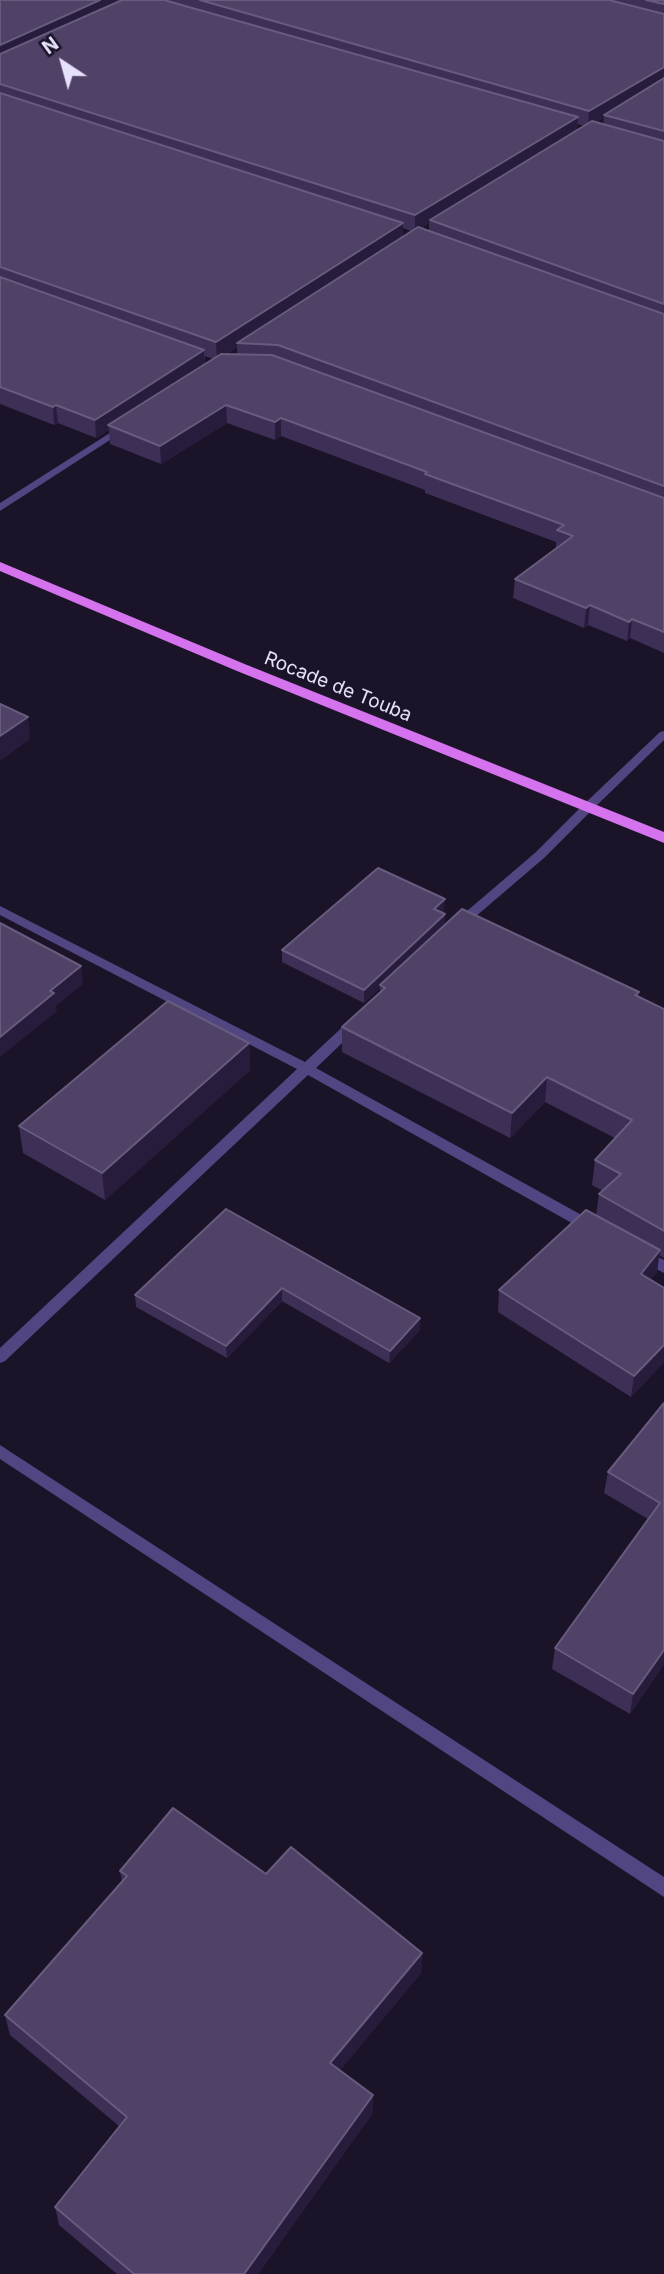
<!DOCTYPE html>
<html>
<head>
<meta charset="utf-8">
<style>
  body { margin:0 }
  #map { position:relative; width:664px; height:2274px; overflow:hidden; background:#1b1429; font-family:Inter,sans-serif }
  canvas { display:block }
  .north { position:absolute; left:28px; top:28px; width:70px; height:70px; -webkit-text-stroke:5px #1b1429; paint-order:stroke; rotate:324deg; font-size:19px; font-weight:700; line-height:28px; text-align:center; color:#e7e0fb }
  .north::after { content:''; display:block; margin:auto; width:24px; height:32px; background:#e7e0fb; clip-path:polygon(50% 0,100% 100%,50% 72%,0 100%) }
</style>
</head>
<body>
<div id="map">
<canvas width="664" height="2274"></canvas>
<div class="north">N</div>
</div>
<script>
const ctx = document.querySelector('canvas').getContext('2d');
ctx.lineJoin = 'round';
const shape = rows => new Path2D(rows.map(r => 'M' + r).join(''));
function fill(path, color) { ctx.fillStyle = color; ctx.fill(path, 'evenodd'); }
function trace(path, color, width, dash) { ctx.strokeStyle = color; ctx.lineWidth = width; ctx.lineCap = dash ? 'butt' : 'round'; ctx.setLineDash(dash || []); ctx.stroke(path); }
function label(font, color, halo, rows, align = 'center') {
  ctx.font = font + ' Inter,sans-serif'; ctx.lineWidth = 5; ctx.setLineDash([]); ctx.textBaseline = 'middle'; ctx.strokeStyle = halo; ctx.fillStyle = color; for (const [text, x, y, turn = 0] of rows) {
    ctx.save(); ctx.translate(x, y); ctx.rotate((+turn || 0) * Math.PI / 180); ctx.textAlign = isNaN(turn) ? turn : align; if (halo) ctx.strokeText(text, 0, 0); ctx.fillText(text, 0, 0); ctx.restore();
  }
}
const minor = shape([
  [124,424,127,425,127,429,0,511,0,503,124,424],
  [586,805,592,809,590,812,544,858,461,929,453,929,451,926,453,923,536,852,582,806,586,805],
  [0,906,305,1062,351,1019,361,1019,363,1022,361,1025,316,1068,596,1223,598,1227,596,1231,586,1231,308,1075,5,1361,0,1363,0,1348,297,1069,0,915,0,906],
  [642,1249,664,1260,664,1273,637,1259,635,1255,637,1251,642,1249],
  [0,1445,664,1877,664,1897,0,1459,0,1445]
]);
const tertiary = shape([
  [664,731,664,740,590,812,582,812,580,809,582,806,660,732,664,731]
]);
const primary = shape([
  [0,562,247,665,664,832,664,843,237,671,0,571,0,562]
]);
const wall = shape([
  [0,0,664,0,664,653,630,638,627,641,588,625,584,628,513,598,515,579,556,549,556,542,425,493,425,490,281,436,275,440,227,423,161,464,110,444,109,430,96,438,58,423,54,425,0,404],
  [604,118,603,124,596,122],
  [577,124,584,126,577,130],
  [429,223,429,231,422,228],
  [403,228,411,231,403,236],
  [237,347,237,354,227,354],
  [205,356,213,359,205,364],
  [444,911,442,913,445,914,444,925,639,992,638,997,664,1009,664,1258,659,1255,657,1272,650,1280,664,1288,664,1362,631,1397,498,1312,499,1290,596,1215,599,1194,603,1191,592,1185,595,1160,615,1138,545,1102,510,1138,342,1052,342,1027,380,992,380,988,364,1003,282,962,282,950],
  [249,1043,250,1070,105,1200,23,1153,19,1126],
  [226,1209,420,1330,389,1363,282,1301,227,1358,136,1307,135,1295],
  [664,1403,664,1664,630,1714,552,1669,555,1648,648,1519,604,1493,608,1472],
  [120,1871,266,1874,422,1953,421,1973,340,2070,373,2095,372,2114,258,2274,117,2274,59,2225,55,2207,119,2126,10,2035,5,2015,122,1882]
]);
const shadedWall = shape([
  [100,0,135,0,0,62,0,45],
  [664,67,663,83,604,115,604,118,588,127,589,111],
  [578,117,577,134,430,220,429,223,415,232,415,215],
  [403,223,403,240,237,343,237,347,217,360,216,342],
  [204,350,205,368,108,425,109,430,96,438,95,420],
  [56,405,58,423,54,425,53,407],
  [226,405,227,423,161,464,160,446],
  [281,418,281,436,275,440,275,422],
  [590,605,588,625,584,628,586,608],
  [632,619,630,638,627,641,629,622],
  [28,717,30,739,0,761,0,736],
  [445,899,444,911,433,921,434,909],
  [445,914,444,927,380,985,380,988,364,1003,364,990],
  [81,966,83,984,56,1006,57,1011,0,1057,0,1037,50,991],
  [249,1043,250,1070,105,1200,102,1173],
  [547,1077,545,1102,510,1138,512,1113],
  [660,1250,657,1272,637,1296,641,1274],
  [282,1288,282,1301,227,1358,226,1346],
  [420,1318,420,1330,389,1363,390,1351],
  [664,1345,664,1362,631,1397,634,1376],
  [664,1650,664,1664,630,1714,633,1694],
  [422,1953,421,1973,330,2082,330,2063],
  [373,2095,372,2114,258,2274,244,2274]
]);
const building = shape([
  [0,0,100,0,0,45,0,0],
  [122,0,164,0,578,117,415,215,0,84,0,54,122,0],
  [200,0,609,0,664,14,664,67,589,111,200,0],
  [646,0,664,0,664,4,646,0],
  [664,78,664,131,604,115,664,78],
  [0,93,403,223,216,342,0,267,0,93],
  [592,121,664,141,664,304,430,220,592,121],
  [418,227,664,314,664,486,278,345,237,343,418,227],
  [0,277,204,350,95,420,56,405,53,407,0,387,0,277],
  [221,354,272,355,664,498,664,632,632,619,629,622,590,605,586,608,515,579,573,536,557,530,564,525,425,474,427,472,281,418,275,422,226,405,160,446,108,425,221,354],
  [0,704,28,717,0,736,0,704],
  [378,868,445,899,434,909,445,914,364,990,282,950,378,868],
  [462,909,639,992,635,995,664,1009,664,1231,599,1194,621,1174,595,1160,632,1120,547,1077,512,1113,342,1027,385,988,380,985,462,909],
  [0,923,81,966,50,991,54,993,0,1037,0,923],
  [168,1001,249,1043,102,1173,19,1126,168,1001],
  [226,1209,420,1318,390,1351,282,1288,226,1346,135,1295,226,1209],
  [586,1210,660,1250,641,1274,664,1288,664,1345,634,1376,499,1290,586,1210],
  [664,1403,664,1650,633,1694,555,1648,660,1503,608,1472,664,1403],
  [173,1808,266,1874,291,1847,422,1953,330,2063,373,2095,244,2274,134,2274,55,2207,127,2117,5,2015,127,1876,120,1871,173,1808]
]);
const streetNames = [
  ["Rocade de Touba",338,687,22]
];
fill(minor, '#514582');
fill(tertiary, '#514582');
fill(primary, '#d573ef');
fill(wall, '#3d2f55');
fill(shadedWall, '#281c3c');
fill(building, '#4f4266');
trace(building, '#675b7e', 2);
label('19px', '#e7e0fb', '#1b1429', streetNames);
</script>
</body>
</html>
